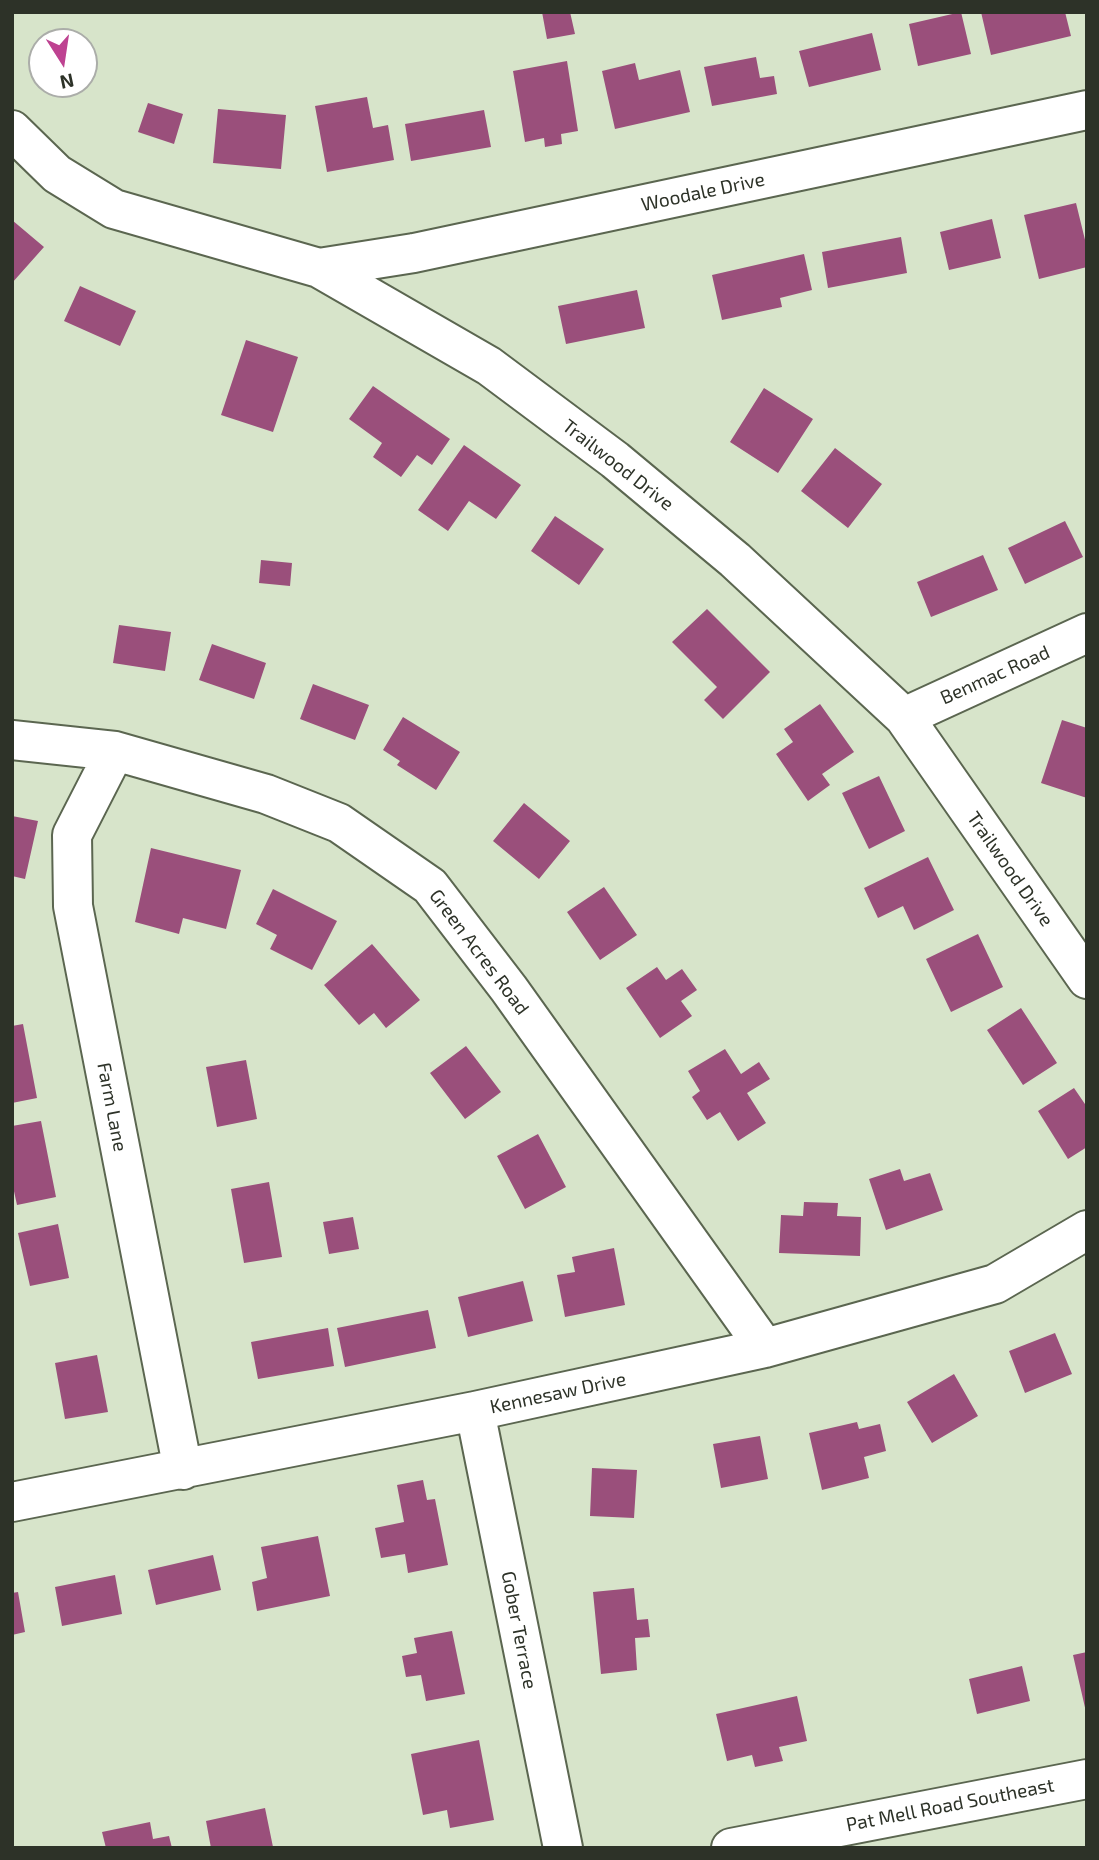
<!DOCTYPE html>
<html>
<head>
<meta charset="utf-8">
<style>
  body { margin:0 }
  #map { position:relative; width:1099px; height:1860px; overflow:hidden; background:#d7e4ca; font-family:"Exo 2",sans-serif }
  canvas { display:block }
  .frame { position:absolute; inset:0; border:14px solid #2d3228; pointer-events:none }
  .north { position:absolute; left:28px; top:28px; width:70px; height:70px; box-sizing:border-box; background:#fff; border:2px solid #abada9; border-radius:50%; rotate:168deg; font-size:19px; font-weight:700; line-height:28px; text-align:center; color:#2d3228 }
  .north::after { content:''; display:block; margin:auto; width:24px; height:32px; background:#be4291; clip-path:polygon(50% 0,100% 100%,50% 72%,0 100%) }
</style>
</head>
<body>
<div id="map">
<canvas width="1099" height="1860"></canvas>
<div class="frame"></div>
<div class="north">N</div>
</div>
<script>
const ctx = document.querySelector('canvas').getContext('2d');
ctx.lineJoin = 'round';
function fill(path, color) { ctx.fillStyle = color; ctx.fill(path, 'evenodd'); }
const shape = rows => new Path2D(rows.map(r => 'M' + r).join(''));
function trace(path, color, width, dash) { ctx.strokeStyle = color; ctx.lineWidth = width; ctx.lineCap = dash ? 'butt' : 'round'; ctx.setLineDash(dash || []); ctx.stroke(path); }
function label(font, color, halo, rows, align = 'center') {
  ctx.font = font + ' "Exo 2",sans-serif'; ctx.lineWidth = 7; ctx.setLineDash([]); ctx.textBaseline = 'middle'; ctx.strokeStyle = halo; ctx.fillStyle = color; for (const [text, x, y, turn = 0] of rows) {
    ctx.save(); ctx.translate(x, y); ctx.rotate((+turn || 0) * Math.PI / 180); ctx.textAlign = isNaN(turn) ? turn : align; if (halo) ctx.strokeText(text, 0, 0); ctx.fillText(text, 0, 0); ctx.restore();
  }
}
const building = shape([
  [542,12,570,12,575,34,547,39],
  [961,12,971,54,918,66,909,24],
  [981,12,1065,12,1071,36,991,55],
  [872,33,881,70,809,87,799,51],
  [756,57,760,78,774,76,777,94,712,106,704,67],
  [567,61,578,131,561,134,562,144,545,147,544,138,525,142,513,71],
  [635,63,639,80,680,70,690,112,615,129,602,71],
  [367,97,373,128,388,125,394,160,327,172,315,106],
  [148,103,183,114,174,144,138,132],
  [218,109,286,115,281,169,213,163],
  [484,110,491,147,411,161,405,124],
  [1076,203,1087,248,1087,267,1039,279,1024,215],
  [992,219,1001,258,949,270,940,232],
  [12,220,44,247,12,283],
  [901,237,907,273,828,288,822,252],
  [804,254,812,290,780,298,782,307,722,320,712,275],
  [80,286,136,311,120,346,64,321],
  [637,290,645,328,566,344,558,306],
  [246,340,298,357,273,432,221,415],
  [373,386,450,439,432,465,417,455,401,477,373,457,382,443,349,419],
  [764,388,813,419,778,473,730,442],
  [464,445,521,485,496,519,469,501,448,531,418,510],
  [835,448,882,484,848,528,801,491],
  [555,516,604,549,579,585,531,551],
  [1065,521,1083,557,1025,584,1008,548],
  [983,555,998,590,931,617,917,582],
  [261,560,292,563,290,586,259,583],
  [707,609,770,672,723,719,704,700,717,687,672,642],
  [119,625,171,632,165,671,113,663],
  [212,644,266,663,254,699,199,680],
  [313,684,369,705,355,740,300,719],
  [820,704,854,752,822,774,830,785,808,801,776,754,793,742,784,729],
  [403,717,460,752,436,790,397,765,400,761,383,750],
  [1062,720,1087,728,1087,798,1041,783],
  [879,776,905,831,869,849,842,793],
  [524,803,570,841,539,879,493,841],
  [12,816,38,821,25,879,12,876],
  [151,848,241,870,226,929,183,918,179,934,135,922],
  [928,857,954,910,914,930,903,906,878,918,864,888],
  [604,887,637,935,600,960,567,912],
  [273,889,337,921,312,970,270,949,277,935,256,924],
  [978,934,1003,987,951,1012,926,959],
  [372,944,420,1000,386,1028,374,1013,359,1025,324,985],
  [657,967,666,980,682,969,697,990,681,1001,692,1016,660,1038,626,988],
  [1021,1008,1057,1063,1023,1085,987,1030],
  [23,1024,37,1098,12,1103,12,1026],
  [466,1046,501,1092,465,1119,430,1073],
  [725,1049,741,1074,759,1062,770,1079,747,1093,766,1123,738,1141,720,1112,707,1120,692,1097,700,1091,688,1071],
  [246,1060,257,1119,217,1127,206,1067],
  [1074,1088,1087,1107,1087,1147,1068,1159,1038,1111],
  [41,1121,56,1197,17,1205,12,1182,12,1126],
  [538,1134,566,1187,525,1209,497,1156],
  [900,1169,904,1181,930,1173,943,1210,886,1230,869,1179],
  [269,1182,282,1257,244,1263,231,1189],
  [804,1202,838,1203,837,1216,861,1217,860,1256,779,1253,781,1215,803,1216],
  [353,1217,359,1249,329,1254,323,1222],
  [58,1224,69,1278,30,1286,18,1233],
  [614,1248,625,1305,565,1317,557,1275,575,1272,572,1257],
  [523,1281,533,1321,468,1337,458,1297],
  [428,1310,436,1348,345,1367,337,1328],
  [328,1328,334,1366,258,1379,251,1342],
  [1055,1333,1072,1374,1025,1393,1009,1351],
  [97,1355,108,1412,65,1419,55,1363],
  [954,1374,978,1416,932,1443,907,1402],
  [857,1422,859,1429,880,1424,886,1451,864,1457,869,1478,822,1490,809,1433],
  [760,1436,768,1479,721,1488,713,1444],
  [592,1468,637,1470,634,1518,590,1516],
  [423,1480,427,1500,435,1499,448,1565,408,1573,405,1554,381,1558,375,1528,404,1522,397,1485],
  [318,1536,330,1596,257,1611,252,1582,267,1578,261,1547],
  [213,1555,221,1590,156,1605,148,1570],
  [115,1575,122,1614,62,1626,55,1587],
  [634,1588,637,1620,648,1619,650,1637,635,1638,637,1670,601,1674,593,1592],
  [18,1592,25,1632,12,1635,12,1593],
  [452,1631,465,1694,426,1701,421,1675,406,1677,402,1656,417,1653,414,1638],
  [1087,1652,1087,1712,1086,1712,1073,1655],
  [1022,1666,1030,1701,977,1714,969,1679],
  [797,1696,807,1741,779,1747,783,1761,755,1767,752,1755,727,1761,716,1714],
  [479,1740,494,1820,450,1828,447,1810,423,1815,411,1754],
  [265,1808,273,1847,211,1848,206,1821],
  [150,1822,153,1839,169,1836,172,1848,106,1848,102,1832]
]);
const minor = shape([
  [12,130,57,174,114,209,319,268,489,366,615,460,735,560,904,717,1087,979],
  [319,268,414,253,1087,110],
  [904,717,1087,633],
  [12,740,115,751,266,794,339,823,430,886,509,989,765,1348],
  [115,751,72,835,73,906,183,1470],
  [475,1411,563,1848],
  [12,1502,475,1411,765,1348,995,1284,1087,1230],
  [731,1848,1087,1779]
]);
const streetNames = [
  ["Woodale Drive",703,192,-12],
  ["Trailwood Drive",618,465,38],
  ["Benmac Road",995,675,-24],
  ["Trailwood Drive",1010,869,55],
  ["Green Acres Road",479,952,53],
  ["Farm Lane",112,1107,79],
  ["Kennesaw Drive",558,1393,-12],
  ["Gober Terrace",519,1630,79],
  ["Pat Mell Road Southeast",950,1805,-11]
];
fill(building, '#9a4f7b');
trace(minor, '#5b6650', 42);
trace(minor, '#fff', 38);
label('19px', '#2d3228', '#fff', streetNames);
</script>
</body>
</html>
